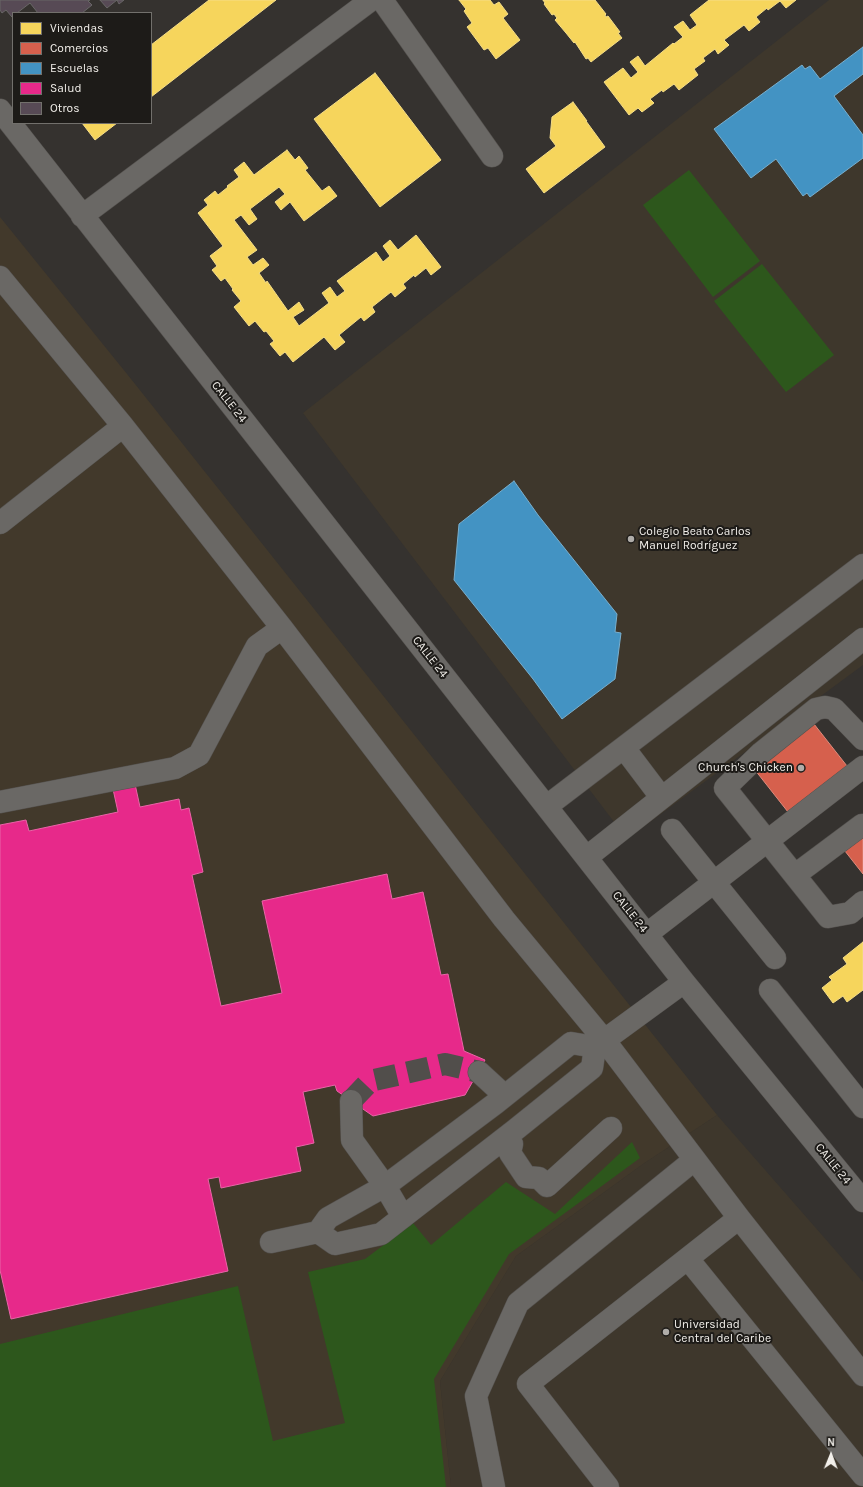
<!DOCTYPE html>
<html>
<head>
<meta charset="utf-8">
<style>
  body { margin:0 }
  #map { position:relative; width:863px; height:1487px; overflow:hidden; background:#35322f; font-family:Karla,sans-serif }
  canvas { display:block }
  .legend { position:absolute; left:12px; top:12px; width:140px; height:112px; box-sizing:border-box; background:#1d1b18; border:1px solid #72706c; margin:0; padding:5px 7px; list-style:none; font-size:12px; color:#f2efea }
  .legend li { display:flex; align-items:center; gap:8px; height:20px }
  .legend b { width:20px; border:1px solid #72706c }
  .north { position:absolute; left:811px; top:1435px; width:40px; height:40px; -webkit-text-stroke:3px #1d1b18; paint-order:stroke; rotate:1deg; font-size:11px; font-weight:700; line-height:16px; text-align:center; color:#f2efea }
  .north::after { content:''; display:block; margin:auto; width:14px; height:18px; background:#f2efea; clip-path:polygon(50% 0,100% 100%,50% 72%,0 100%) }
</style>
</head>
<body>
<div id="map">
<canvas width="863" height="1487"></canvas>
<ul class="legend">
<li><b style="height:11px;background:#f6d55c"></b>Viviendas</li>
<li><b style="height:11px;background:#d6604d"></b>Comercios</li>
<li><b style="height:11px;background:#4393c3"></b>Escuelas</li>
<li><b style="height:11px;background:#e7298a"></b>Salud</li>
<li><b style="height:11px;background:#574a55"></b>Otros</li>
</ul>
<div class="north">N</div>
</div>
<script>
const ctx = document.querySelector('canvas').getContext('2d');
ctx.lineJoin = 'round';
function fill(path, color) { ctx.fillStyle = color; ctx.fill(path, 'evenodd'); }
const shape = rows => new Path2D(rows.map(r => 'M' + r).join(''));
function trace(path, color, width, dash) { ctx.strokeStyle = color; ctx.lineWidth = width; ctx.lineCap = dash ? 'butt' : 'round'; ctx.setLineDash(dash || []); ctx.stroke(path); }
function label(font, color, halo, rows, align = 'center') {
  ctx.font = font + ' Karla,sans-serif'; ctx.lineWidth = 4; ctx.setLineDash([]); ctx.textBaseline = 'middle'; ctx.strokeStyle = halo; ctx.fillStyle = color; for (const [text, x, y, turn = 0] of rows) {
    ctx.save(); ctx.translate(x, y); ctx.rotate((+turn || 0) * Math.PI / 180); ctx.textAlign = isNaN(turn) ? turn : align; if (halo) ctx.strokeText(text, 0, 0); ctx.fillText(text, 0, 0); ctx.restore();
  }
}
const built = shape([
  [829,0,863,0,863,665,627,839,303,413],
  [717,1115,863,1282,863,1487,451,1487,440,1381,516,1256,643,1164]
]);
const medical = shape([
  [0,217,127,374,717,1115,643,1164,516,1256,440,1381,451,1487,0,1487]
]);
const green = shape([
  [689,170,760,261,713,297,643,205],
  [762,264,834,355,786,392,714,301],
  [632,1142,640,1158,509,1254,434,1379,446,1487,0,1487,0,1344,238,1286,273,1441,345,1423,308,1272,365,1259,413,1223,431,1245,506,1182,555,1214]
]);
const homes = shape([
  [209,0,276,0,151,97,151,45,209,0],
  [459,0,490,0,494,5,499,2,508,14,503,18,520,40,496,59,488,48,484,50,467,27,472,23,464,11,466,9,459,0],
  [543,0,595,0,606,14,605,15,606,17,608,16,620,32,618,33,622,38,591,62,588,58,586,59,575,42,574,43,566,33,555,20,557,18,554,14,552,15,544,4,545,3,543,0],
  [709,0,796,0,786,8,780,1,768,10,767,8,756,17,760,22,749,31,744,25,724,40,729,45,718,54,715,49,703,58,705,61,694,69,698,75,679,90,674,84,663,92,662,90,650,99,654,103,642,112,638,108,629,115,604,82,623,68,631,78,638,72,630,62,638,56,645,66,673,43,674,44,683,37,674,27,683,21,690,30,697,25,690,15,709,0],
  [375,73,441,160,380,207,314,119,375,73],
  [573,102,587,121,586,121,605,147,544,193,526,169,556,146,550,138,552,117,573,102],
  [82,123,117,123,95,140,82,123],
  [287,150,295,160,299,156,308,168,305,170,322,191,329,186,337,196,304,221,290,202,281,210,275,202,285,194,279,187,250,209,257,219,249,225,241,215,234,220,257,250,247,257,253,265,263,258,269,265,259,273,266,283,267,281,288,311,299,302,304,310,293,317,299,326,329,303,322,293,330,287,337,297,345,291,337,281,376,252,383,262,390,256,383,246,390,240,398,250,416,235,441,267,431,275,426,268,415,277,414,275,403,284,406,288,395,297,391,292,372,307,375,312,364,321,361,317,339,335,345,342,335,350,324,337,293,362,285,352,280,356,270,344,274,341,266,331,264,332,255,321,249,326,234,307,241,301,232,290,233,289,225,278,221,281,212,270,217,266,210,256,223,246,198,213,208,205,204,200,215,191,218,195,228,187,227,186,239,177,234,170,244,162,254,175,287,150],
  [863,942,863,990,847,1002,843,996,833,1003,822,988,832,980,829,977,847,964,843,958,863,942]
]);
const shops = shape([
  [814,724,847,766,788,812,755,770,814,724],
  [863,829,863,874,841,846,863,829]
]);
const schools = shape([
  [863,47,863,74,834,96,863,135,863,158,810,197,807,193,803,196,776,159,751,178,714,129,802,65,805,69,810,66,820,79,863,47],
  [514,481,538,515,617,614,615,632,621,633,615,679,562,719,533,679,454,580,459,524,514,481]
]);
const health = shape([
  [135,784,140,807,179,799,181,810,189,808,203,872,192,875,221,1006,282,993,262,901,387,874,392,899,423,892,441,975,448,974,464,1051,485,1060,465,1095,373,1116,337,1091,335,1085,303,1092,314,1143,296,1147,301,1171,221,1188,219,1177,208,1179,228,1271,11,1319,0,1270,0,825,26,820,29,831,118,812,113,789,135,784]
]);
const building = shape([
  [0,0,90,0,88,1,92,5,82,13,38,13,30,3,17,13,13,13,12,17,6,10,2,13,0,10,0,0],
  [100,0,124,0,119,4,117,0,107,8,100,0]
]);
const minorTunnel = shape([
  [351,1101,370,1081,445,1064,479,1072]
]);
const minor = shape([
  [382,0,492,156],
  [0,110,684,982,863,1201],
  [82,216,371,0],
  [0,277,123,426,282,628,504,919,605,1041,739,1218,863,1375],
  [0,523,123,426],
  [863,739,834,709,825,707,816,709,761,753,725,788,828,917,850,913,863,902],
  [624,748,661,797],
  [0,802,175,768,199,755,257,646,282,628],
  [547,806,863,565],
  [672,830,775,958],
  [587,857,863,639],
  [795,875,862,825],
  [647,934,863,767],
  [770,990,863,1107],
  [595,1047,592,1068,515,1130,381,1234,335,1244,318,1232,328,1218,385,1186,496,1103,571,1043,595,1047,684,982],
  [479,1072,504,1095],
  [351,1101,352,1140,385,1186,403,1217],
  [512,1144,510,1153,526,1177,539,1178,547,1186,611,1128],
  [271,1242,318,1232],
  [688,1259,863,1475],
  [494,1487,476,1396,518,1303,694,1160],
  [608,1487,528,1384,739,1218]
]);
const markers = [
  [631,539,4,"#b0ada9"],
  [801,768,4,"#b0ada9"],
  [666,1332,4,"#b0ada9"]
];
const streetNames = [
  ["CALLE 24",229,402,52],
  ["CALLE 24",430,657,52],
  ["CALLE 24",630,912,52],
  ["CALLE 24",833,1164,51]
];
const poiNames = [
  ["Colegio Beato Carlos",639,532],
  ["Manuel Rodríguez",639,546],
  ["Church's Chicken",793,768,"right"],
  ["Universidad",674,1325],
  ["Central del Caribe",674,1339]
];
fill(built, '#3e372c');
fill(medical, '#42392b');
fill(green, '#2d571c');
fill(homes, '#f6d55c');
trace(homes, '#f5dd87', 1);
fill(shops, '#d6604d');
trace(shops, '#de8b7c', 1);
fill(schools, '#4393c3');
trace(schools, '#78afcf', 1);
fill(health, '#e7298a');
trace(health, '#ea64a7', 1);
fill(building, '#574a55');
trace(building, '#696767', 1);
trace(minorTunnel, '#514e4b', 22, [22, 11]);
trace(minor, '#54514e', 23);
trace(minor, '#6a6865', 22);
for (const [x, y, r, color] of markers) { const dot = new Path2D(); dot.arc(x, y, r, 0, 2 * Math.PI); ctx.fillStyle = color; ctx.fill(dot); trace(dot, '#1d1b18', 1.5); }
label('12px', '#f2efea', '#1d1b18', streetNames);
label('12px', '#f2efea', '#1d1b18', poiNames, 'left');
</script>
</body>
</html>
